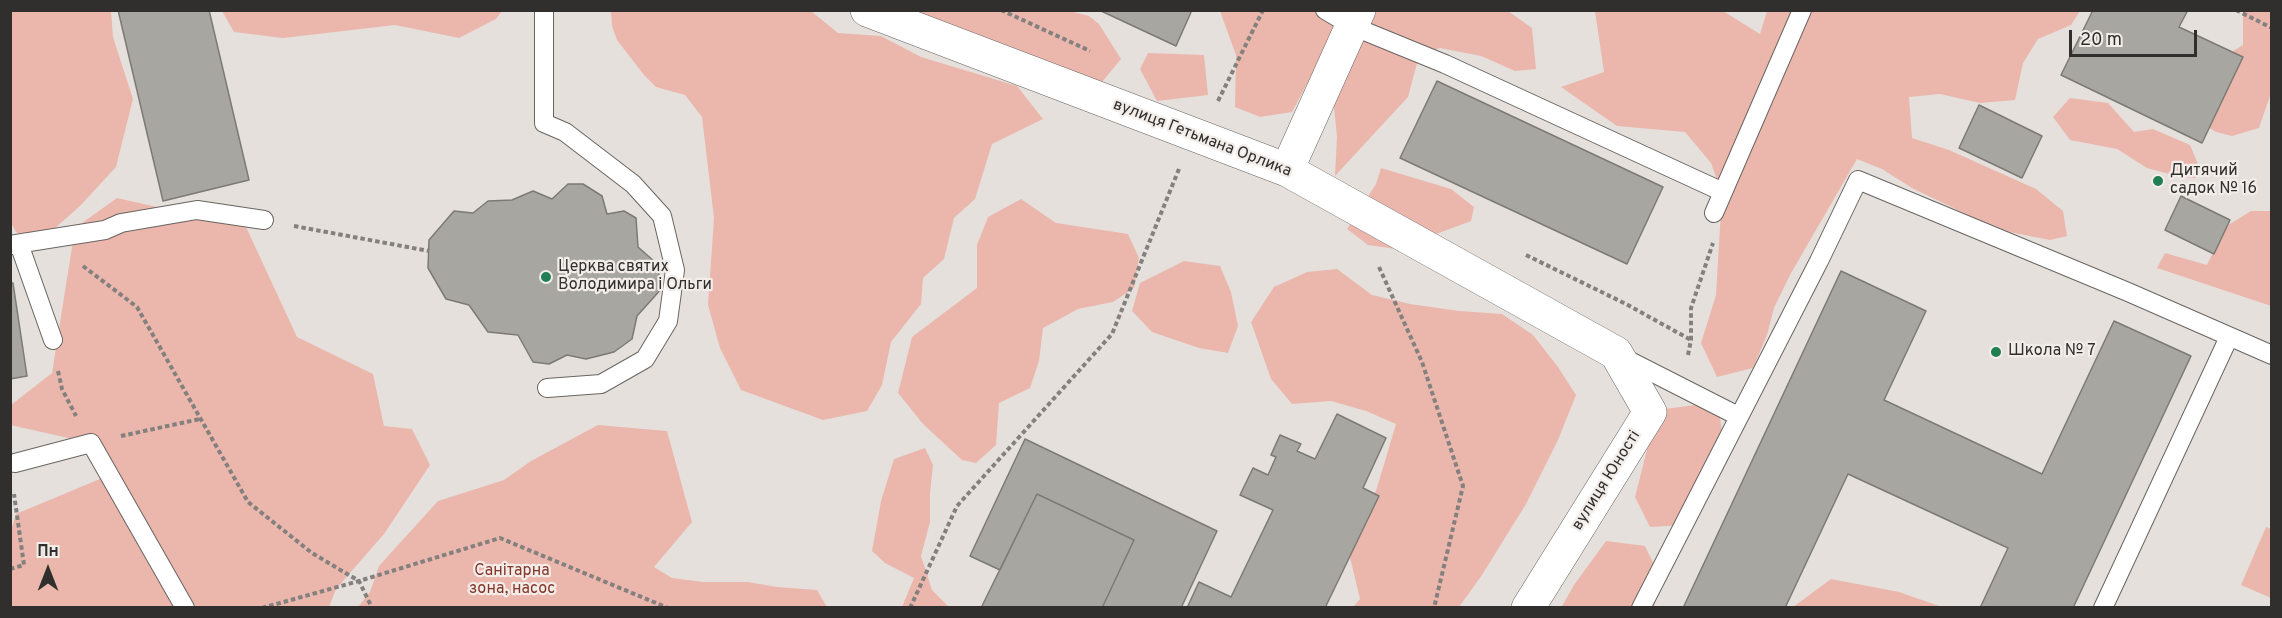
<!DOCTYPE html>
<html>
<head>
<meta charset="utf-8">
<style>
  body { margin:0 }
  #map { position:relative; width:2282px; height:618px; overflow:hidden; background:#e5e0dc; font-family:Overpass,sans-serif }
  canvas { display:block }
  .frame { position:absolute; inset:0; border:12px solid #312f2e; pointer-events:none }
  .north { position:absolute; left:18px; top:540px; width:60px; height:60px; -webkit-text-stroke:4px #f2ede9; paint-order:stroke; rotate:0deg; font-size:16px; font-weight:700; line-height:24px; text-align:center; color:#312f2e }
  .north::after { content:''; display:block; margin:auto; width:21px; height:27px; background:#312f2e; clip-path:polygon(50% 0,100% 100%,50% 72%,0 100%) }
  .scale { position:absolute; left:2069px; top:30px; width:128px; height:27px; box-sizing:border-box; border:3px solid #312f2e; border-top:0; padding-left:8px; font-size:18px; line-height:21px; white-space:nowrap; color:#312f2e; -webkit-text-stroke:4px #f2ede9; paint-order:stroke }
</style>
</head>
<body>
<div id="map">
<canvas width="2282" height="618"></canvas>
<div class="frame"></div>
<div class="north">Пн</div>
<div class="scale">20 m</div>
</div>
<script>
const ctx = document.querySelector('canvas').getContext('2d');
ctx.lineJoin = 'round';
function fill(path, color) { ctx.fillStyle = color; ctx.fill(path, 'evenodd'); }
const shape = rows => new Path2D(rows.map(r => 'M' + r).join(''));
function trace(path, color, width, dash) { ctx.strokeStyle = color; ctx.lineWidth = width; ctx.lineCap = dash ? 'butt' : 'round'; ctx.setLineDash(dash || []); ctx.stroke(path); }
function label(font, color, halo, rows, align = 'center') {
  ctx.font = font + ' Overpass,sans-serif'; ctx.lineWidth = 4.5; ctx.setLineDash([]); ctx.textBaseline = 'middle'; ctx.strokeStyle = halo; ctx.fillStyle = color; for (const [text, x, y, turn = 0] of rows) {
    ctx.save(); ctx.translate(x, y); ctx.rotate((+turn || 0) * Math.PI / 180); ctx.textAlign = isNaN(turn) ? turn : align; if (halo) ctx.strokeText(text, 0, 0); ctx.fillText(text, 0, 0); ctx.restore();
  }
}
const green = shape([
  [1221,10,1508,11,1532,28,1536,69,1515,71,1481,56,1440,48,1419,56,1408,97,1335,176,1337,137,1333,98,1316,67,1292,112,1260,117,1235,107,1236,55,1221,14],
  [10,11,111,11,113,37,133,99,116,167,80,206,37,244,16,232,11,223],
  [222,11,222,10,502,11,496,19,459,38,395,25,283,38,234,32],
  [611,11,811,11,838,33,881,36,921,57,1017,86,1043,119,992,144,975,199,954,218,944,259,923,278,921,304,891,342,882,385,867,411,823,420,741,390,720,348,708,305,714,218,702,117,685,95,656,87,644,75,617,40,612,26],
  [905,11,1069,11,1089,16,1099,24,1121,59,1102,82],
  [1595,11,1723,11,1760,34,1767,11,2080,11,2071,25,2038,39,2023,63,2015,100,1980,103,1940,94,1909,97,1912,138,1949,150,2036,189,2063,211,2067,236,2050,240,2009,232,1970,216,1912,188,1882,169,1857,159,1790,275,1774,308,1767,335,1753,368,1717,377,1701,343,1716,295,1722,194,1711,163,1685,132,1617,126,1561,87,1604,72],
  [2243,11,2271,11,2271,93,2259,128,2232,136,2216,132,2201,123,2227,55,2243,45],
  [1148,53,1204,55,1208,95,1157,101,1140,69],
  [2070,98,2108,103,2134,132,2153,129,2190,145,2201,171,2196,178,2180,177,2147,168,2117,149,2070,140,2053,117],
  [1381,168,1451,189,1474,207,1471,221,1396,249,1368,245,1347,229,1376,184],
  [117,198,246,227,297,337,373,374,384,426,412,429,430,465,384,534,336,589,329,607,11,607,10,534,16,514,119,471,91,443,10,425,11,405,52,373,75,228],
  [1021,199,1056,223,1128,234,1139,258,1134,288,1113,302,1078,309,1043,328,1039,361,1030,388,999,403,996,445,976,463,962,460,923,424,898,393,912,337,977,288,977,245,988,217],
  [2251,211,2271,211,2271,306,2157,268,2165,253,2207,265,2225,227],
  [1184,261,1220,266,1231,292,1238,326,1228,353,1199,348,1152,332,1132,311,1140,283],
  [1337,269,1372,295,1410,304,1459,311,1502,314,1533,335,1558,367,1576,395,1558,440,1526,504,1482,575,1459,607,1353,607,1360,599,1348,549,1357,513,1376,491,1396,424,1366,411,1331,401,1292,404,1271,379,1251,322,1274,287,1307,272],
  [1718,402,1723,441,1713,489,1683,525,1650,527,1635,497,1657,410],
  [598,425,667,431,692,522,654,567,672,578,703,582,748,582,777,587,817,590,827,607,358,607,370,592,379,566,438,501,504,480,531,461],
  [925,448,933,465,930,493,930,522,921,556,932,590,949,607,902,607,914,578,885,563,872,551,881,501,894,459],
  [2266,527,2271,529,2271,598,2241,585],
  [1606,541,1645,546,1661,579,1654,607,1561,608,1574,585],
  [1831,579,1899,592,1942,607,1793,607]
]);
const building = shape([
  [118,10,209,10,249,180,163,201,118,10],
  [1099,10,1192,10,1176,46,1099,10],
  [2093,10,2188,10,2179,27,2243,57,2202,143,2061,75,2093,10],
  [1437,81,1663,187,1627,264,1400,158,1437,81],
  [1979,105,2042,136,2022,178,1959,148,1979,105],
  [568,184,583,184,602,196,607,214,624,211,636,218,638,247,655,262,663,287,637,316,632,339,614,352,586,359,567,355,549,364,533,362,518,335,488,332,469,305,446,299,428,268,429,240,454,211,473,213,488,201,512,200,533,191,552,199,568,184],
  [2181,196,2230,220,2214,254,2165,230,2181,196],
  [1841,271,1926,311,1884,400,2042,474,2114,321,2191,356,2073,608,1980,608,2008,548,1848,474,1785,608,1683,608,1841,271],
  [10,283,13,283,27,376,10,379,10,283],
  [1337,414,1386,438,1363,488,1379,496,1325,608,1187,608,1199,582,1231,597,1273,510,1240,495,1253,468,1268,475,1276,457,1271,455,1280,435,1301,444,1297,451,1315,459,1337,414],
  [1025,439,1217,531,1181,608,1102,608,1134,540,1037,494,1000,570,970,556,1025,439],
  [1037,494,1134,540,1102,608,981,608,1037,494]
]);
const path = shape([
  [1001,10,1090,51],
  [2236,10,2272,28],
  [1218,101,1263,10],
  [294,226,429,251],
  [1526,255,1626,304,1691,340],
  [83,266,137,307,248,502,312,553,359,581,372,608],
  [1379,267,1422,362,1463,486,1434,608],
  [1688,355,1691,340,1691,308,1713,243],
  [58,371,62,389,76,416],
  [121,436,200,419],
  [10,569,24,565,14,494],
  [262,608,359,581,500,538,668,608],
  [910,608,957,506,1112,334,1179,169]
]);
const lane = shape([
  [544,10,544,123,565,132,633,184,662,216,675,270,668,321,645,359,601,384,547,388],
  [1325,10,1352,26,1445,64,1723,192],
  [1714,213,1802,10],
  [19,244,53,340],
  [10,245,105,230,121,223,197,210,264,220],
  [1622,357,1738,416],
  [15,463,91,443,185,608],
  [1641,608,1819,261,1858,180,2128,292,2272,355],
  [2103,608,2229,337]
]);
const street = shape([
  [867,10,1287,170,1616,353,1650,412,1528,608],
  [1287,170,1359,10]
]);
const markers = [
  [2158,181,6,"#227e53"],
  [546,277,6,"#227e53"],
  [1996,352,6,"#227e53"]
];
const streetNames = [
  ["вулиця Гетьмана Орлика",1202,139,21],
  ["вулиця Юності",1607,481,-58]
];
const poiNames = [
  ["Дитячий",2170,172],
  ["садок № 16",2170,190],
  ["Церква святих",558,268],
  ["Володимира і Ольги",558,286],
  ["Школа № 7",2008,352]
];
const parkNames = [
  ["Санітарна",512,572],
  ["зона, насос",512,590]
];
fill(green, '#ebb7ad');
fill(building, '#a8a6a0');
trace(building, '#7c7a75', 1.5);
trace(lane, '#696561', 20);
trace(street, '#696561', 34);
trace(path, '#83807e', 4, [4.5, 3]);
trace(lane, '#fff', 18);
trace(street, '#fff', 33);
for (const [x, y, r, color] of markers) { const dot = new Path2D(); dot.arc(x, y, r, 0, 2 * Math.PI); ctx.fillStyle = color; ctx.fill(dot); trace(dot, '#f2ede9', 2); }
label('16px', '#312f2e', '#f2ede9', streetNames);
label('16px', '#312f2e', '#f2ede9', poiNames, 'left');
label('16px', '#863629', '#f2ede9', parkNames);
</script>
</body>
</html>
